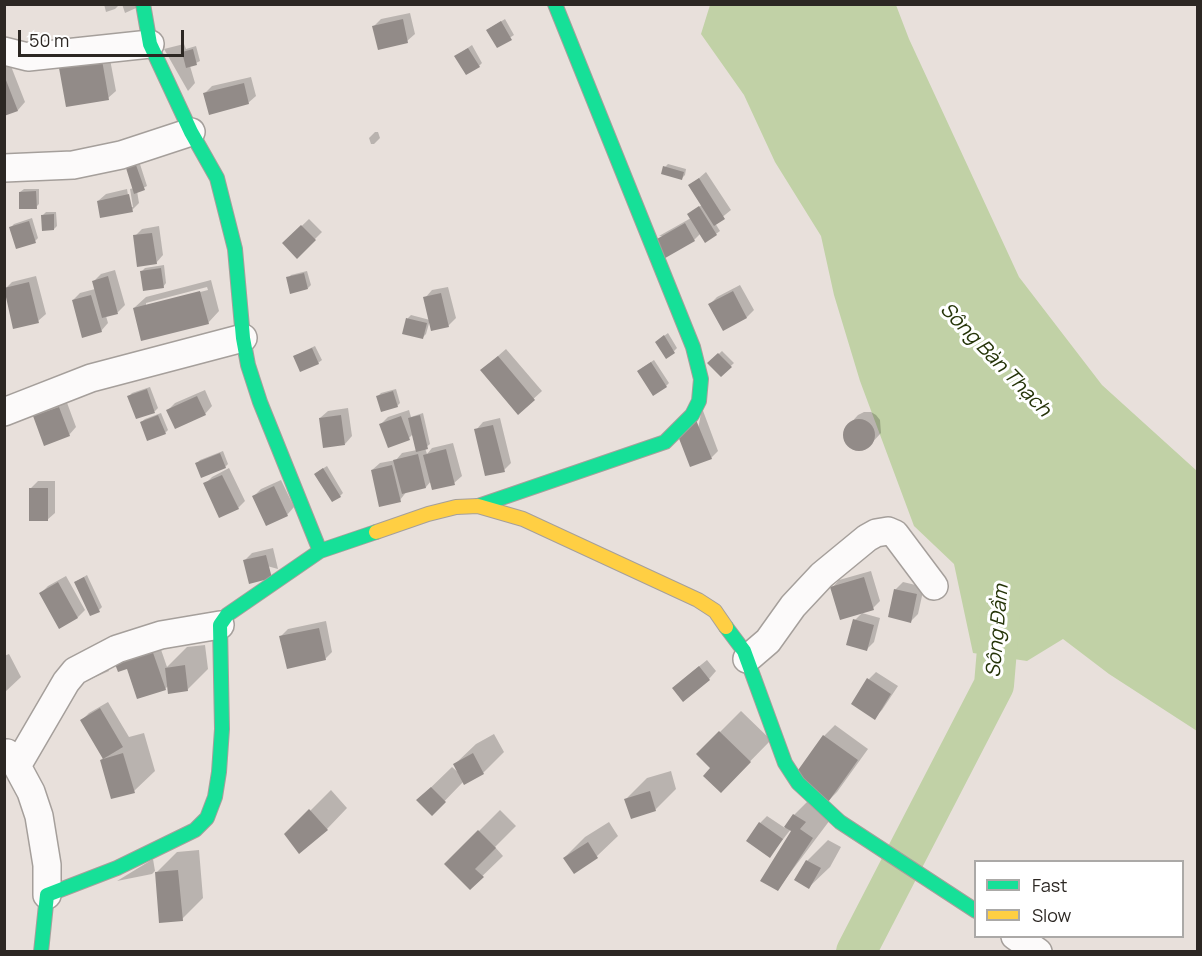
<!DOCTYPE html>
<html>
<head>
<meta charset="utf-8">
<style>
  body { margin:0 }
  #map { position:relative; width:1202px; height:956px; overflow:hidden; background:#e8e0db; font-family:Manrope,sans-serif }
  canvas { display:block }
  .frame { position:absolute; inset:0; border:6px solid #2c2723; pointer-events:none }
  .legend { position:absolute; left:974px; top:860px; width:210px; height:78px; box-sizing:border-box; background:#fff; border:2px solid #aba9a7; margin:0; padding:8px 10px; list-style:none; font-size:18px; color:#2c2723 }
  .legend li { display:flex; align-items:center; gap:12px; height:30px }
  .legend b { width:30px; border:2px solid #aba9a7 }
  .scale { position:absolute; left:18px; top:30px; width:166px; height:27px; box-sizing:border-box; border:3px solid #2c2723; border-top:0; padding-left:8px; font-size:18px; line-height:21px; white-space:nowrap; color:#2c2723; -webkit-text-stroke:4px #fff; paint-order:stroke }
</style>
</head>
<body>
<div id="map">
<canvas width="1202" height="956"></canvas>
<div class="frame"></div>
<ul class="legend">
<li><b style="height:8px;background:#16e098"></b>Fast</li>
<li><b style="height:8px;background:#ffcf43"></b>Slow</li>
</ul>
<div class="scale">50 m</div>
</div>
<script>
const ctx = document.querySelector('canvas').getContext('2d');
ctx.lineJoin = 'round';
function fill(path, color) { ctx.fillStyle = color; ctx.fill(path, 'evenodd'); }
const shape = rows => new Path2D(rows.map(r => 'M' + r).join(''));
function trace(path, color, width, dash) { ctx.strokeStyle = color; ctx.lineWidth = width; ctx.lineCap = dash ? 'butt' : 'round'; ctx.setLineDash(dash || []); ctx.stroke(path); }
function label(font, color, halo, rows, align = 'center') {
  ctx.font = font + ' Manrope,sans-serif'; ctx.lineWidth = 6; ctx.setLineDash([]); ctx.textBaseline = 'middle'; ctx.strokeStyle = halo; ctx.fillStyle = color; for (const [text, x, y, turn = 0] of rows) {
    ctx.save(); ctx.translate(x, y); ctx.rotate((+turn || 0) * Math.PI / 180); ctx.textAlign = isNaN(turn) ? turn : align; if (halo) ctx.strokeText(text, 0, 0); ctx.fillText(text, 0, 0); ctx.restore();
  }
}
const water = shape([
  [710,5,896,5,909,39,1019,277,1102,385,1197,471,1197,731,1109,674,1063,639,1027,661,973,653,954,564,914,526,860,381,834,295,821,236,775,162,744,95,701,34]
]);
const shadow = shape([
  [104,4,118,4,118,6,115,9,106,12],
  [122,4,145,4,125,13],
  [410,13,415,34,407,41,374,26,381,19],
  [505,19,514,35,497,46,487,30],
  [184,44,186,49,196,46,200,61,190,66,195,83,188,91,164,49],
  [472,45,482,63,479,66,456,56],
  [109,54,116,91,108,98,61,68,68,61],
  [7,56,25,102,18,110,4,114,4,62],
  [251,77,256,96,248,103,205,93,212,86],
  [375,132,378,132,380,138,374,144,371,144,369,138],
  [139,161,147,186,137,191,139,203,132,210,98,201,106,194,127,189,130,207,133,207,130,189,134,188,127,169],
  [668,164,686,169,685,175,682,178,665,167],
  [706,172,731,210,715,223,720,231,706,241,701,233,694,240,659,236,691,218,692,211,702,205,690,186],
  [24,189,39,189,39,204,36,207,20,192],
  [46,212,56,212,57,226,54,229,42,216],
  [32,218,38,238,35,241,11,227,14,224],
  [309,219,322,232,297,257,284,243],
  [159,226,163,255,156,263,135,236,142,229],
  [164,265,166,283,163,287,142,271,145,268],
  [115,270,125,305,118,312,106,316,108,323,101,331,73,300,80,293,95,289,93,282,101,274],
  [307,271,311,285,308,288,288,278,291,275],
  [36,276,46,314,38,321,5,289,12,282],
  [211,280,219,311,208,323,134,308,146,297],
  [207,287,208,290,146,306,146,303],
  [740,285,754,310,747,317,724,329,710,304,717,297],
  [448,287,456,318,448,326,425,298,432,290],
  [411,315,430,320,426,334,423,337,404,332,408,318],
  [668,333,677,348,674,351,660,339],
  [315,346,322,360,318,363,294,356],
  [506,349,542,391,518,413,490,363],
  [722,351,734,363,721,375,709,363],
  [654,360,669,383,666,386,642,368],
  [150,387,158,408,155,411,137,418,129,396,132,393],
  [396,389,400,403,397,406,377,397,381,393],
  [205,390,212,406,205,414,168,410,175,403],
  [66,400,76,427,69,435,35,416,42,409],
  [348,408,352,436,345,444,320,418,328,411],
  [702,408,718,451,711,458,691,466],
  [409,410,411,417,423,413,430,444,425,448,427,454,432,448,453,443,462,476,454,483,431,481,426,487,407,491,400,500,372,470,380,463,396,460,402,453,417,450,413,434,409,438,380,425,388,417],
  [864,412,871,412,876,415,880,420,881,433,869,446,856,449,846,441,846,428,858,415],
  [161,413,168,430,165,433,141,422,145,419],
  [500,418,511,463,504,470,476,430,483,422],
  [223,451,228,464,225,467,197,463,200,460],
  [327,466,343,493,340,496,319,471],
  [229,468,245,501,238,508,205,484,212,477],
  [281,480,294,507,287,515,254,496,261,489],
  [38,481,55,481,55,513,47,520,31,488],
  [273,548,278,569,245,560,252,553],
  [871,571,880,601,873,608,832,588,839,580],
  [87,575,102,607,99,610,75,582],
  [66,576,85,610,78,617,60,627,41,593,48,586],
  [903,582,924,587,918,614,911,621,895,590],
  [862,613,880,618,874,642,866,650,855,620],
  [326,621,332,652,325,659,281,636,288,629],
  [157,638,167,667,187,647,205,645,208,669,187,690,169,685,165,689,128,667],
  [101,652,109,671,89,680,82,662],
  [9,654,21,677,4,693,4,656],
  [707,660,716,671,709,679,681,681],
  [876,672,898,686,882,710,874,718,869,679],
  [108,702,129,737,144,733,155,771,134,791,101,760,104,757,82,720,89,713],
  [741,711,771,740,721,791,712,768,698,754],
  [835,725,868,749,837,792,826,803,833,816,778,889,793,831,791,829,770,856,760,823,767,816,785,828,794,815,814,795,824,736],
  [494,734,504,752,483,773,464,781,432,814,418,800,452,767,459,773,455,764,476,744],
  [671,771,676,789,655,810,626,799,647,778],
  [331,790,347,808,327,829,286,835],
  [500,810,516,826,495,847,503,856,470,888,446,864],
  [609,822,618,836,597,856,574,872,564,858,585,837],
  [828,840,841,847,830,867,809,887,807,861],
  [199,850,203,898,182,919,156,873,177,852],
  [153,859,155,871,152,874,117,881]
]);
const river = shape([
  [856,952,994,685,1001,602]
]);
const building = shape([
  [403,19,408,43,378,50,372,26],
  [501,21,512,40,497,48,486,30],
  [468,48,480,67,466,75,454,56],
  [193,49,197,65,186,68,182,52],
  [102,60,109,100,66,107,59,68],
  [4,75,18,111,4,116],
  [244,83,249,104,209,115,203,93],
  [136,165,145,190,134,194,126,168],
  [663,166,684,172,682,180,661,174],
  [699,178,725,219,714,226,688,185],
  [36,191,37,209,19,209,19,192],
  [129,194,133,212,100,218,97,201],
  [699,206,717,235,705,243,687,214],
  [54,214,54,230,42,231,41,215],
  [29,221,36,243,16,249,9,227],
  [685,223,695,241,660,261,650,243],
  [301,225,316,240,297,259,282,243],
  [152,233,157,264,137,267,133,235],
  [161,268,164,288,143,291,140,271],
  [304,273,308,289,290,294,286,277],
  [108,276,118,314,102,318,92,281],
  [29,282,39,323,13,329,4,288],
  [200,291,209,324,141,341,133,308],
  [733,291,747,318,723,331,708,304],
  [441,293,449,327,431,331,423,297],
  [91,295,102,332,82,338,72,300],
  [406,318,427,323,423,339,402,334],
  [664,335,675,353,666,359,655,342],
  [312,348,319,364,300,372,293,356],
  [718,353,732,367,721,377,707,363],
  [498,356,535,400,518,415,480,370],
  [651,362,667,387,653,396,637,371],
  [147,389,155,413,136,419,127,396],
  [393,391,398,407,381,412,376,396],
  [197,396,206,415,175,429,166,410],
  [59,407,70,436,44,446,33,416],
  [158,415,166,434,147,441,140,422],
  [341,415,345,445,323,448,319,418],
  [420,415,428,449,416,452,408,418],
  [694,415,712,459,690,467,673,423],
  [401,416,410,440,388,448,379,424],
  '843 435a16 16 0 1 1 32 0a16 16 0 1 1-32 0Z',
  [493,425,505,472,485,476,474,429],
  [446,449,455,485,432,490,423,455],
  [220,453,226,468,201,478,195,463],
  [418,454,426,488,402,494,393,460],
  [392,465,401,502,379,507,371,470],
  [323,468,341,497,332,502,314,474],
  [222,475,239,509,219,518,203,483],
  [274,486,288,516,266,526,252,496],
  [29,488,48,488,48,521,29,521],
  [266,555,272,578,249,584,243,560],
  [84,577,100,612,90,616,74,582],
  [864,577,874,610,840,620,830,587],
  [58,582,78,618,59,629,39,593],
  [894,589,917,594,911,623,888,617],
  [853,619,874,625,867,651,846,645],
  [319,628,326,660,287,669,279,636],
  [150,644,166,690,137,699,127,669,118,672,112,656],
  [185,665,188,691,168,694,165,668],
  [699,666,710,680,683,702,672,688],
  [867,678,891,694,875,720,851,704],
  [100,708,123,747,103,759,123,753,135,793,111,799,100,760,103,759,80,720],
  [719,731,751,762,721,793,703,776,710,768,696,754],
  [823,735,858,760,826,805,791,780],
  [473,753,484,774,464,785,453,764],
  [431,787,446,802,432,816,416,800],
  [650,791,656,811,631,819,624,799],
  [309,809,328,830,299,854,284,834],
  [793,814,806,822,800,829,813,838,778,891,760,881,791,831,784,827],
  [759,822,783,839,770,858,746,841],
  [478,830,496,848,475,869,484,877,470,890,444,864],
  [588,842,598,858,574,874,563,858],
  [806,860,821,868,809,889,794,880],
  [178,870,183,921,159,923,155,872]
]);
const street = shape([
  [4,51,28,57,150,44],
  [4,168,73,165,121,155,191,132],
  [4,412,91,378,243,338],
  [747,659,768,641,793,606,822,575,867,538,876,533,888,531,895,534,934,586],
  [7,753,17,766,31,792,39,816,47,865,47,895],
  [17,766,66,682,75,671,117,649,161,635,220,625],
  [1015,936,1038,952]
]);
const fast = shape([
  [143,4,150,44,191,132,217,178,235,249,243,338,248,365,260,402,320,551],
  [478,506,665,442,692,415,699,401,701,379,693,347,555,4],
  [726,627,744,651,785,763,798,783,840,822,976,911],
  [41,952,47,895,117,868,195,830,207,818,215,797,219,772,222,729,220,625,227,615,320,551,376,532]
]);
const slow = shape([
  [376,532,428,514,456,507,478,506,523,519,698,600,715,611,726,627]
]);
const waterNames = [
  ["Sông Bàn Thạch",995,360,46],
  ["Sông Đầm",998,631,-85]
];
fill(water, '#c1d1a6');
fill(shadow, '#0003');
trace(river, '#c1d1a6', 40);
fill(building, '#928b88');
trace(street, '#a59f9b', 30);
trace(fast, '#a59f9b', 16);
trace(slow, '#a59f9b', 16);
trace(street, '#fcfafa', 27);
trace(fast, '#16e098', 14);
trace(slow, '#ffcf43', 14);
label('italic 20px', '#253408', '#fff', waterNames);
</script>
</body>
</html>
